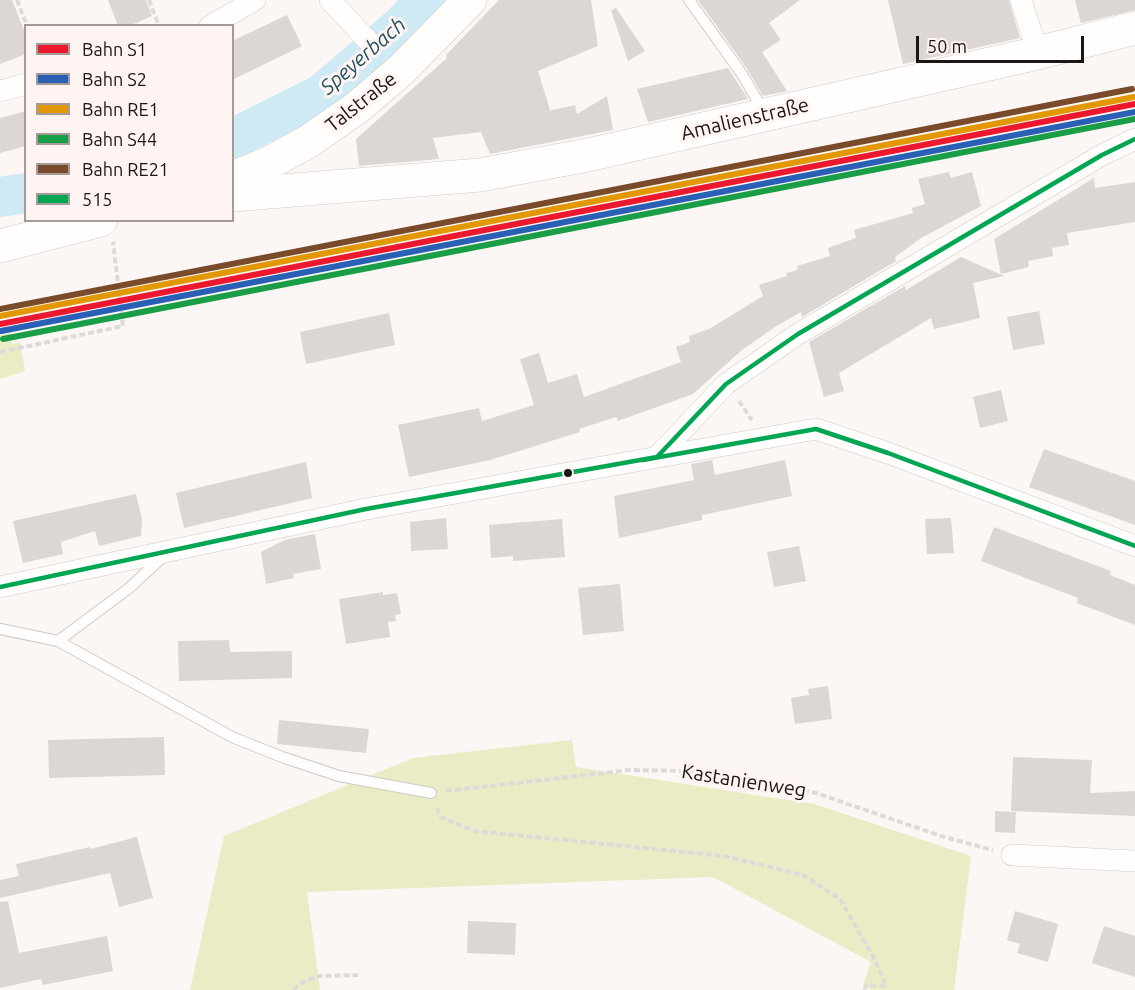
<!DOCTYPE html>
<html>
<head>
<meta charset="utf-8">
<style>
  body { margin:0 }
  #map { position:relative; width:1135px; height:990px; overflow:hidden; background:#fcf6f4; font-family:Ubuntu,sans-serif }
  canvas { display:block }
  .legend { position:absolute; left:24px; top:24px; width:210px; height:198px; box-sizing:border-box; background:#fff4f1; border:2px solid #a49b98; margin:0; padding:8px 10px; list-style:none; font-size:18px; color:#1b1513 }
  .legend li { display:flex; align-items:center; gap:12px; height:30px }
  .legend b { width:30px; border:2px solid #a49b98 }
  .scale { position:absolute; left:916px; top:36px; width:168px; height:27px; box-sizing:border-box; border:3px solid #1b1513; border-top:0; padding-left:8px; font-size:18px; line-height:21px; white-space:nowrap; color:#1b1513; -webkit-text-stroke:4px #fff4f1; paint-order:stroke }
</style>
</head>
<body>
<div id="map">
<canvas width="1135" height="990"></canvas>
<ul class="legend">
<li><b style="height:8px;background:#ec192e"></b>Bahn S1</li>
<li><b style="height:8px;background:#2960b5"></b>Bahn S2</li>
<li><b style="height:8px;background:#e19802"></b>Bahn RE1</li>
<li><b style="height:8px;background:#1a9d47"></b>Bahn S44</li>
<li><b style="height:8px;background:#7a4b2a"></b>Bahn RE21</li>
<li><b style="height:8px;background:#00a651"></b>515</li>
</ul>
<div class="scale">50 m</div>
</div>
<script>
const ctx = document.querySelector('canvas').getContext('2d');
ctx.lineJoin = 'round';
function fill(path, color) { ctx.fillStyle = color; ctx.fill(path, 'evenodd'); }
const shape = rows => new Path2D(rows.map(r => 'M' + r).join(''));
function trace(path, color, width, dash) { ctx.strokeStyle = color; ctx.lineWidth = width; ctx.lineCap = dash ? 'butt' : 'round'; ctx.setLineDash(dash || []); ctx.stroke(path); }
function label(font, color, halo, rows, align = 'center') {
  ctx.font = font + ' Ubuntu,sans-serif'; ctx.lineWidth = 6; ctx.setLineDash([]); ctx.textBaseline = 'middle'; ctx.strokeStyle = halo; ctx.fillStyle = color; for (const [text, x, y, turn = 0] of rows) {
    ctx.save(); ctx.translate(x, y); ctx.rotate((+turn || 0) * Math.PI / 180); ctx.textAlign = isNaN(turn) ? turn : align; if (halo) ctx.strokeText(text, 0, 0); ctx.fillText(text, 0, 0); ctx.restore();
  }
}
const green = shape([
  [10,331,12,344,20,342,25,371,0,379,0,333],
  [572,740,576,767,814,804,971,856,954,990,871,990,863,985,871,962,713,877,307,892,320,990,190,990,224,836,413,758]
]);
const river = shape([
  [232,139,322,94,400,27,425,0],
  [0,197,26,193]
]);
const building = shape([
  [0,0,12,0,26,35,26,54,0,64],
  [108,0,146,0,152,16,129,26,118,26],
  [499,0,591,0,598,46,538,71,550,110,548,111,575,105,577,114,607,96,613,130,490,154,481,132,433,138,439,159,359,166,356,139,447,58,446,55],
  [698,0,800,0,769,23,781,40,762,52,787,91,763,96,748,70],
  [888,0,1009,0,1020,38,903,64],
  [1075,0,1135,0,1135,10,1081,23],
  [616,8,645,51,628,61,611,10],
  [287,15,302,46,232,80,232,41],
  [728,68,748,99,648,122,637,89],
  [26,111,26,146,0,153,0,118],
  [949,172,951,178,972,172,981,206,921,238,895,257,896,261,802,317,801,312,775,327,742,350,693,394,618,421,616,417,579,429,580,432,490,460,409,477,398,425,479,408,482,421,534,405,520,359,539,353,548,383,577,374,584,397,681,362,676,347,690,342,689,336,709,329,763,296,759,285,787,276,786,273,798,270,797,266,830,256,828,248,856,238,854,230,913,213,912,208,925,204,918,179],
  [1094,178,1095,188,1135,182,1135,222,1067,233,1069,245,1052,248,1053,256,1028,261,1029,267,1001,274,994,239],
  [961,257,1004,276,973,283,980,318,934,329,931,318,839,373,844,391,824,397,809,342,905,286,906,290],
  [1039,311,1045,344,1013,350,1007,317],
  [389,313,395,345,306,364,300,332],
  [1001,390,1008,421,980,428,973,397],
  [1044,449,1135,481,1135,525,1029,487],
  [712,460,715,475,785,460,792,496,702,515,702,520,619,538,614,496,694,480,691,464],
  [306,462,312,498,184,528,176,493],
  [136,494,142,519,141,536,99,546,95,531,61,542,63,554,23,563,13,521],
  [446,518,448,549,411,551,410,522],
  [951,518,954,553,927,554,925,519],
  [562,519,565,557,513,561,513,556,491,558,489,525],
  [994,527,1111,571,1110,575,1135,585,1135,625,1077,603,1078,598,981,561],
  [315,534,321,569,293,574,294,578,266,584,261,552,285,540],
  [799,546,806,581,774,587,767,552],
  [620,584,624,631,583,635,578,588],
  [383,592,383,595,397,593,401,614,395,615,396,621,388,622,390,637,346,644,339,599],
  [229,640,230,652,292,651,292,678,179,681,178,641],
  [828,686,832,719,795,724,791,698,809,695,808,689],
  [279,720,369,729,366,753,277,744],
  [164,737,165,775,49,778,48,740],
  [1013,757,1092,760,1090,793,1135,791,1135,816,1011,811],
  [995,811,1016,812,1015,833,995,832],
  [137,837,153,898,119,907,110,873,0,898,0,880,19,876,16,864,90,847,90,849],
  [8,901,19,953,107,936,113,971,43,985,41,979,0,988,0,902],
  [1015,911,1058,924,1048,962,1017,953,1020,944,1007,940],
  [468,921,516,923,515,955,467,953],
  [1104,926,1135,936,1135,977,1092,963]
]);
const path = shape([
  [17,0,27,26],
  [149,0,159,26],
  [0,352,123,326,113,242],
  [739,401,752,420],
  [446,791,630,770,692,771,752,779,816,793,941,836,993,850],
  [437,808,440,817,475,831,724,856,803,875,840,899,875,960,886,986,867,985,864,990],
  [294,990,299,984,318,976,358,975]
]);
const service = shape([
  [689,0,742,74,764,112],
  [0,629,58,641,232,737,282,757,339,776,431,793],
  [58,641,128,589,165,555]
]);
const minor = shape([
  [330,0,369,42],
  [1021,0,1038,53],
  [210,26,255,0],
  [0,91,26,84],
  [657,457,726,384,798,334,1102,155,1135,139],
  [0,587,366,509,816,429,888,453,1135,546],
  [1012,855,1135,861]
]);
const primary = shape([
  [232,178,269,163,309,141,358,107,401,70,470,0],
  [232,195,480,175,588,155,1038,53,1135,28],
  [0,246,101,220]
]);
const bus1 = shape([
  [643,460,816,429,888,453,1135,546],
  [0,587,366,509,657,457,726,384,798,334,1102,155,1135,139]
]);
const rail1 = shape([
  [0,324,1135,104]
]);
const rail2 = shape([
  [1,331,1135,112]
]);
const rail3 = shape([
  [0,316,1134,97]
]);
const rail4 = shape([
  [3,339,1135,119]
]);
const rail5 = shape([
  [0,309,1132,89]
]);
const markers = [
  [568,473,5,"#1b1513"]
];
const streetNames = [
  ["Talstraße",361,102,-38],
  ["Amalienstraße",745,119,-13],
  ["Kastanienweg",744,781,9]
];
const waterNames = [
  ["Speyerbach",363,56,-41]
];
fill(green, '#eaecc5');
trace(river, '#ceeaf4', 40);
fill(building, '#dcd6d4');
trace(service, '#d0cac7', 12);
trace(minor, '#d0cac7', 22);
trace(primary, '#d0cac7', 34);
trace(path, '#dddbda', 4, [6, 3]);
trace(service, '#fffefd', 10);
trace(minor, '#fffefd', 21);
trace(primary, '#fffefd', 33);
trace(bus1, '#00a651', 4.5);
trace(rail1, '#ec192e', 6);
trace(rail2, '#2960b5', 6);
trace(rail3, '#e19802', 6);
trace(rail4, '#1a9d47', 6);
trace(rail5, '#7a4b2a', 6);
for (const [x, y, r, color] of markers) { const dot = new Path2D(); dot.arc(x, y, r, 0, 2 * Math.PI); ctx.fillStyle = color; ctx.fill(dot); trace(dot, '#fff4f1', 2); }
label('20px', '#1b1513', '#fff4f1', streetNames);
label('italic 21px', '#205464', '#fff4f1', waterNames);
</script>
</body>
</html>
